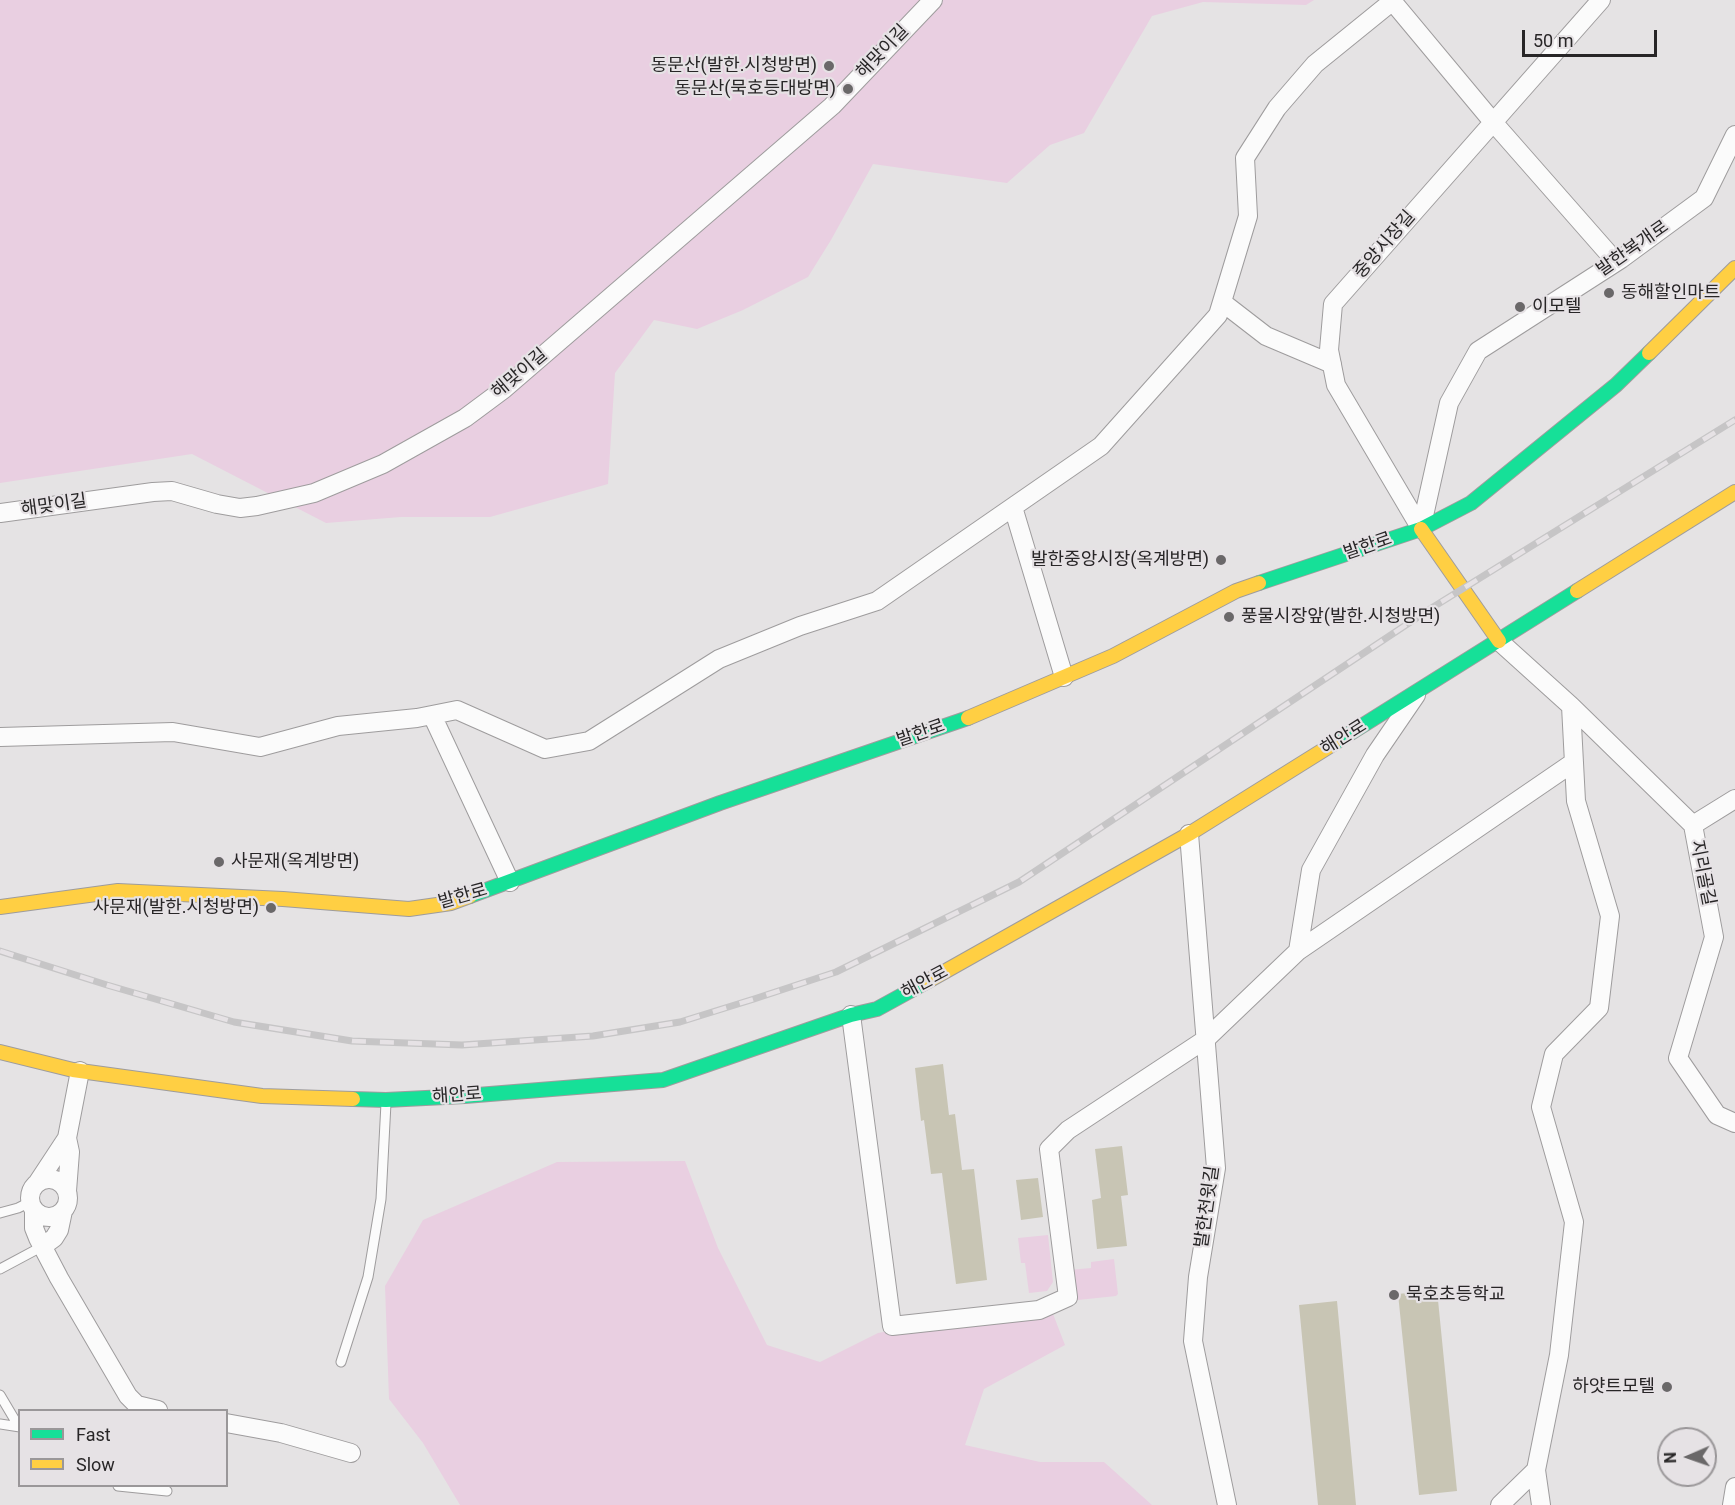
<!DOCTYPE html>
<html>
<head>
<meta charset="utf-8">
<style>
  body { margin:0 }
  #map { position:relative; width:1735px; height:1505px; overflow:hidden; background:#e5e3e4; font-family:Roboto,sans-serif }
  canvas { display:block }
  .legend { position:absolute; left:18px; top:1409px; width:210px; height:78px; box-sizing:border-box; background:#e6e2e5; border:2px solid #9a9799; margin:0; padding:8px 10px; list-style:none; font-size:18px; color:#282627 }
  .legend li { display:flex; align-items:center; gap:12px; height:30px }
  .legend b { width:30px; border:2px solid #9a9799 }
  .north { position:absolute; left:1657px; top:1427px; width:60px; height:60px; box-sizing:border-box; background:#e6e2e5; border:2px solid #9a9799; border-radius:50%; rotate:268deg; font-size:16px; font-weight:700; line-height:24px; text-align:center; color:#282627 }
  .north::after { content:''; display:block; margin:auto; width:21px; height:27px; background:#6a6869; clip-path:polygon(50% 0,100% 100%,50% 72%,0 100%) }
  .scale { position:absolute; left:1522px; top:30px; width:135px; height:27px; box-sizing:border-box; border:3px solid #282627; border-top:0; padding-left:8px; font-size:18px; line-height:21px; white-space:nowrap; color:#282627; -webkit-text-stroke:4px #e6e2e5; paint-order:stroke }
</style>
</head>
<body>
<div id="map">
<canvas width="1735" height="1505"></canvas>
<ul class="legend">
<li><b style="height:8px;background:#16e098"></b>Fast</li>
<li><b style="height:8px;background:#ffcf43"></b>Slow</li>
</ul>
<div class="north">N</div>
<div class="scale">50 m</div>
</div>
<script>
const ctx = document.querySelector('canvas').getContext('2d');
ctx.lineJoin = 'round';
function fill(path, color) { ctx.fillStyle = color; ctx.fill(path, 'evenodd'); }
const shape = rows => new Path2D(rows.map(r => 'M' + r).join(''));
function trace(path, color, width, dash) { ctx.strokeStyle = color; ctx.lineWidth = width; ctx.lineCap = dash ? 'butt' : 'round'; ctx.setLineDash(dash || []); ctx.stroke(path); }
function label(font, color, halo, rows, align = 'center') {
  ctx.font = font + ' Roboto,"Noto Sans KR",sans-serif'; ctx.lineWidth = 4.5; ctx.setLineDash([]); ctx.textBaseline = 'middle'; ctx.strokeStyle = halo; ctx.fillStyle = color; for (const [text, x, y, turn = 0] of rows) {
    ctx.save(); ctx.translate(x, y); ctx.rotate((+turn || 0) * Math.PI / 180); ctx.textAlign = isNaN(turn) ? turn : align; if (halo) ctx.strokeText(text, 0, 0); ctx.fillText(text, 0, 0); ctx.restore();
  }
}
const green = shape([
  [0,0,1314,0,1306,5,1203,2,1152,16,1084,133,1050,145,1007,183,873,164,831,240,808,277,743,310,697,329,654,320,615,373,608,484,490,517,401,517,326,523,192,454,0,483],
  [685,1161,718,1248,767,1345,820,1362,878,1333,1048,1301,1065,1345,984,1389,965,1445,1040,1462,1104,1462,1152,1505,460,1505,423,1443,389,1399,385,1286,423,1220,557,1162],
  [1048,1235,1053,1282,1047,1291,1029,1293,1025,1263,1021,1263,1018,1238],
  [1114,1259,1118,1294,1116,1296,1078,1300,1072,1295,1069,1270,1091,1268,1091,1262]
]);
const building = shape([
  [943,1064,949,1115,955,1114,962,1170,974,1169,987,1280,956,1284,942,1173,931,1174,924,1120,921,1121,915,1068],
  [1122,1146,1128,1195,1121,1196,1127,1246,1097,1249,1092,1200,1101,1198,1095,1149],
  [1038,1178,1043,1217,1021,1220,1016,1180],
  [1437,1290,1457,1491,1419,1495,1398,1294],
  [1337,1301,1356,1505,1318,1505,1299,1305]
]);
const lane = shape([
  [0,1213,18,1208,30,1202],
  [0,1269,43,1246],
  [341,1362,368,1277,381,1199,386,1103],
  [0,1395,19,1427],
  [0,1424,20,1427],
  [118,1486,167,1491]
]);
const street = shape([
  [1393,2,1493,122,1616,262],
  [1222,302,1266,336,1332,364],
  [1013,507,1064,677],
  [0,513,153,492,172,491,217,504,240,508,257,506,314,493,383,464,465,418,504,389,832,106,933,0],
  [1421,529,1336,385,1329,350,1333,304,1601,0],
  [1421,529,1449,403,1478,351,1621,259,1704,198,1735,135],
  [1499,641,1571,706,1693,825,1714,937,1678,1058,1717,1115,1735,1123],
  [432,715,510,882],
  [0,737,173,732,260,747,338,726,417,718,457,710,545,749,589,741,719,659,800,626,877,601,1101,446,1218,315,1248,216,1245,158,1277,108,1315,64,1394,0],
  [1693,825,1735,799],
  [1189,834,1216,1168,1198,1277,1193,1341,1227,1505],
  [1298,951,1574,762],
  [851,1015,892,1326,1039,1310,1068,1297,1049,1149,1068,1130,1206,1039,1298,951,1311,870,1375,755,1416,695],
  '30 1198a19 19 0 1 1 38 0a19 19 0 1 1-38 0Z',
  [38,1182,67,1138,80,1071],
  [67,1191,70,1152,67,1138],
  [34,1210,34,1228,38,1238,59,1278,128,1396,137,1405,158,1410],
  [43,1246,54,1238,59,1230,63,1211],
  [226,1423,281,1433,351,1453],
  [1536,1470,1541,1505],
  [1500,1505,1536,1470,1559,1355,1574,1222,1541,1107,1554,1054,1599,1008,1610,916,1576,801,1571,706],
  [1732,1505,1735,1487]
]);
const fast = shape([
  [1259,583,1421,529,1471,503,1616,385,1649,353],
  [1333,744,1577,591],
  [470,896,720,803,968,718],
  [353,1099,386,1100,465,1096,663,1080,851,1015,877,1009,928,981]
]);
const slow = shape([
  [1649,353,1735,268],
  [1421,529,1499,641],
  [1577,591,1735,492],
  [968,718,1113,656,1236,591,1259,583],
  [0,907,118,891,283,899,409,909,451,903,470,896],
  [928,981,1189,834,1333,744],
  [0,1052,73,1070,262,1096,353,1099]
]);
const rail = shape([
  [0,951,107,985,234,1022,352,1041,462,1045,593,1036,680,1022,754,999,836,972,1019,882,1430,609,1735,420]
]);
const markers = [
  [829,66,6,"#6a6869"],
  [848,89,6,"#6a6869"],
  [1609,293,6,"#6a6869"],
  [1520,307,6,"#6a6869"],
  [1221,560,6,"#6a6869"],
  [1229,617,6,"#6a6869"],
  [219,862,6,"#6a6869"],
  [271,908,6,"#6a6869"],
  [1394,1295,6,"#6a6869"],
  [1667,1387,6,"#6a6869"]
];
const streetNames = [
  ["해맞이길",883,52,-46],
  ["중앙시장길",1385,245,-49],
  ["발한복개로",1633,249,-35],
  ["해맞이길",520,374,-40],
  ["해맞이길",54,506,-8],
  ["발한로",1368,547,-19],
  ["발한로",921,734,-19],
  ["해안로",1344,738,-32],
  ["지리골길",1702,873,79],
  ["발한로",463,897,-16],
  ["해안로",925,983,-28],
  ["해안로",457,1096,-4],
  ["발한천윗길",1208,1207,-82]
];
const poiNames = [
  ["동문산(발한.시청방면)",817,66],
  ["동문산(묵호등대방면)",836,89],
  ["동해할인마트",1621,293,"left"],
  ["이모텔",1532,307,"left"],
  ["발한중앙시장(옥계방면)",1209,560],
  ["풍물시장앞(발한.시청방면)",1241,617,"left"],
  ["사문재(옥계방면)",231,862,"left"],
  ["사문재(발한.시청방면)",259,908],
  ["묵호초등학교",1406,1295,"left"],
  ["하얏트모텔",1655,1387]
];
fill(green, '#e9cfe1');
fill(building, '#c8c5b4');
trace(lane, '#9e9c9d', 11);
trace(street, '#9e9c9d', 20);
trace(fast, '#9e9c9d', 16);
trace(slow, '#9e9c9d', 16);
trace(lane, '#fbfbfb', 9);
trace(street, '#fbfbfb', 18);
trace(fast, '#16e098', 14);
trace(slow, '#ffcf43', 14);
trace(rail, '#c6c5c6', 7);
trace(rail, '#e6e2e5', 4.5, [14]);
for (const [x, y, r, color] of markers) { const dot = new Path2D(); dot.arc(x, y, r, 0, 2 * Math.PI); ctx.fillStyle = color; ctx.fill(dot); trace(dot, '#e6e2e5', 2); }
label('18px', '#282627', '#e6e2e5', streetNames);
label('18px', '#282627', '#e6e2e5', poiNames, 'right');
</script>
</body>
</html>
